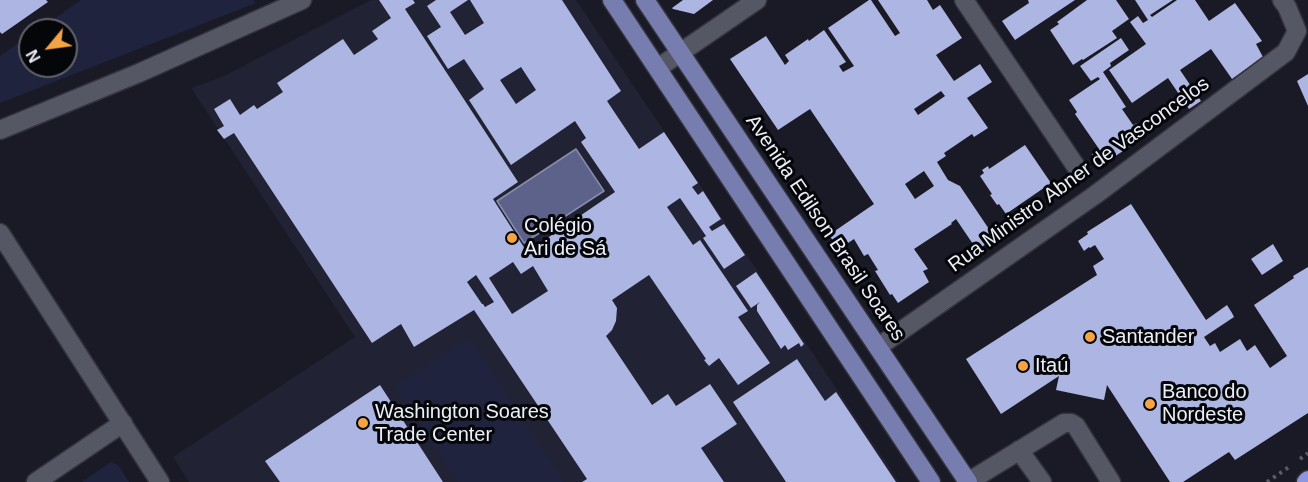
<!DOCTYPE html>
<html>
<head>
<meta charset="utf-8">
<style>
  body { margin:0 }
  #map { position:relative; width:1308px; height:482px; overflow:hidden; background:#191a25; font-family:Helvetica,sans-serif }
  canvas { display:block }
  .north { position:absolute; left:18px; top:18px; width:60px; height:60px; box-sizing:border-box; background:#05060a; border:2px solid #626369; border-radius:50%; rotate:241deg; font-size:16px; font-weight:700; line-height:24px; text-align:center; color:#edeff7 }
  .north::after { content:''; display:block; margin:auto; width:21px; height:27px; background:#f4a443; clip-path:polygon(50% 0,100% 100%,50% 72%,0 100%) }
</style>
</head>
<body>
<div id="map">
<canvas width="1308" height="482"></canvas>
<div class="north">N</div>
</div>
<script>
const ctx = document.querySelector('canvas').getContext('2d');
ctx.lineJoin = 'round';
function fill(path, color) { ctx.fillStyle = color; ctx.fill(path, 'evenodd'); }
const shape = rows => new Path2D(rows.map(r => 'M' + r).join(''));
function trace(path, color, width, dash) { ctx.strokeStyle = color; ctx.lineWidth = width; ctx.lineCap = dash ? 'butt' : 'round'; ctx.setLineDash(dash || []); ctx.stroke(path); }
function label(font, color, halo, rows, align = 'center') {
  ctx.font = font + ' Helvetica,sans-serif'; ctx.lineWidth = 6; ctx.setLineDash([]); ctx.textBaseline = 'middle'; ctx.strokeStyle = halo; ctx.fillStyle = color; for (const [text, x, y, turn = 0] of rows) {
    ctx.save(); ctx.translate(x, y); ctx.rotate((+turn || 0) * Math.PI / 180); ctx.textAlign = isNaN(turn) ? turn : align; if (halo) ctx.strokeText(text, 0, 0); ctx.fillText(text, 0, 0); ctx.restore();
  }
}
const built = shape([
  [371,0,576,0,899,482,189,482,173,457,355,337,191,88,222,77]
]);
const green = shape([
  [81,0,253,0,256,3,0,103,0,56,30,35,30,66,66,66,66,30,38,30],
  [469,337,564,482,458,482,395,386],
  [111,462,118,465,129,482,82,482]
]);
const water = shape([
  [576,149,604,191,524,243,497,201,576,149]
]);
const building = shape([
  [0,0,46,0,48,2,2,34,0,32],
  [379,0,413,0,415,3,405,9,518,182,493,199,527,252,615,192,581,142,586,138,575,121,511,165,469,100,484,89,464,59,448,69,427,36,441,27,427,6,436,0,468,0,450,12,465,35,484,23,470,0,562,0,621,91,607,101,639,149,664,132,698,183,692,187,698,195,703,191,721,219,709,227,712,231,724,224,745,255,724,269,703,238,706,236,680,198,667,207,693,245,700,240,748,311,738,317,770,363,738,385,719,358,709,366,704,360,706,359,649,275,612,300,617,308,616,321,612,330,606,336,652,405,668,394,676,406,710,384,737,424,701,448,724,482,582,482,587,479,474,310,414,347,401,324,372,343,234,133,224,139,217,130,224,126,214,109,230,99,240,115,254,105,257,109,283,92,277,83,343,39,354,55,378,39,372,31,391,18],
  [521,67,536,90,516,104,500,80],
  [513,262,521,274,533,266,548,291,512,314,489,278],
  [476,275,494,302,485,307,483,304,482,304,467,282],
  [683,0,713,0,694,14,673,9,672,8],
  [869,0,871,0,895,36,900,33,878,0,927,0,933,10,940,5,962,38,936,55,954,81,980,64,992,82,967,98,988,128,974,137,972,134,944,153,946,156,937,162,948,180,960,186,995,238,977,250,956,219,951,223,952,224,914,249,928,269,923,271,929,282,898,303,892,294,890,295,875,271,878,270,868,254,864,256,854,239,839,249,829,235,874,204,810,109,778,130,730,59,766,36,785,65,789,61,785,55,808,39,809,41,824,30,846,62,839,66,843,72,854,66,828,28],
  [941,91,945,96,918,115,914,109],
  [924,171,934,186,915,199,905,184],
  [1028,0,1075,0,1015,40,1002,21,1029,3],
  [1087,0,1116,0,1129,19,1112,31,1117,38,1083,60,1082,59,1073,65,1050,30,1059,24,1057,22],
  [1135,0,1173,0,1150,15,1152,17,1177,0,1195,0,1209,21,1235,3,1262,41,1256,44,1263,57,1232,79,1211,49,1180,70,1201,101,1189,109,1168,78,1132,103,1109,70,1146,44,1130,22,1138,16,1143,23,1148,20],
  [1121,38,1129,50,1110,63,1111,66,1103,72,1126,107,1122,109,1133,125,1137,123,1146,136,1100,166,1092,154,1099,149,1075,114,1077,112,1069,100,1100,79,1098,77,1091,81,1080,66],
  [1308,74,1308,106,1297,81],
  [1025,145,1051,183,1006,214,999,204,997,205,990,195,992,194,980,176,984,173,982,170,988,166,989,169],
  [1131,204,1206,320,1227,305,1232,313,1234,317,1204,337,1210,346,1215,343,1220,352,1240,339,1247,351,1255,345,1270,368,1287,356,1254,305,1294,278,1293,276,1308,267,1308,413,1235,460,1229,452,1183,482,1170,482,1107,385,1104,400,1056,390,1059,376,1001,414,966,359,1097,275,1093,266,1104,259,1095,245,1090,248,1089,247,1084,251,1078,241,1088,234,1087,232],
  [1273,244,1283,261,1262,275,1251,259],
  [756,272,804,344,801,347,799,343,788,350,785,345,781,349,757,311,757,305,760,302,751,308,736,286],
  [797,359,825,401,836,392,896,482,786,482,733,402],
  [380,385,443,482,280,482,265,461]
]);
const path = shape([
  [1300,459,1308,453],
  [1267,482,1289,467]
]);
const minor = shape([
  [964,0,1077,168],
  [658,68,757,0],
  [0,130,139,73,302,0],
  [0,233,160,482],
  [878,347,1095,195,1286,52,1297,31,1287,7,1282,0],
  [1019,450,1042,482],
  [36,482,123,423],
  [968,482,1064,423,1071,423,1076,426,1111,482]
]);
const major = shape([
  [612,0,931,482],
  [645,0,968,482]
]);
const highway = shape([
  [1306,482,1308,480]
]);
const markers = [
  [512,238,6,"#f4a443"],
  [1090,337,6,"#f4a443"],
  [1023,366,6,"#f4a443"],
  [1150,404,6,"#f4a443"],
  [363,423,6,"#f4a443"]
];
const streetNames = [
  ["Rua Ministro Abner de Vasconcelos",1079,175,-36],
  ["Avenida Edilson Brasil Soares",825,228,56]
];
const poiNames = [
  ["Colégio",524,226],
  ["Ari de Sá",524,249],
  ["Santander",1102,337],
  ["Itaú",1035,366],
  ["Banco do",1162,392],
  ["Nordeste",1162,415],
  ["Washington Soares",375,412],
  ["Trade Center",375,435]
];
fill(built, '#212334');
fill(green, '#20233e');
fill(water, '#5c628a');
trace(water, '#888cab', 1.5);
fill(building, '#adb5e2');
trace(minor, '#33343d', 21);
trace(major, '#33343d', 21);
trace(highway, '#33343d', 21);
trace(path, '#595b65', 4, [3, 4.5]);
trace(minor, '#555764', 18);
trace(major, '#777dae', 18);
trace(highway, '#8d97df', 18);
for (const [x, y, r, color] of markers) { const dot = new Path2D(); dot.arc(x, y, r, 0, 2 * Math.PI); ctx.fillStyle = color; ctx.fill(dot); trace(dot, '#05060a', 2); }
label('20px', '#edeff7', '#05060a', streetNames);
label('20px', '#edeff7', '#05060a', poiNames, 'left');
</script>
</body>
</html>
